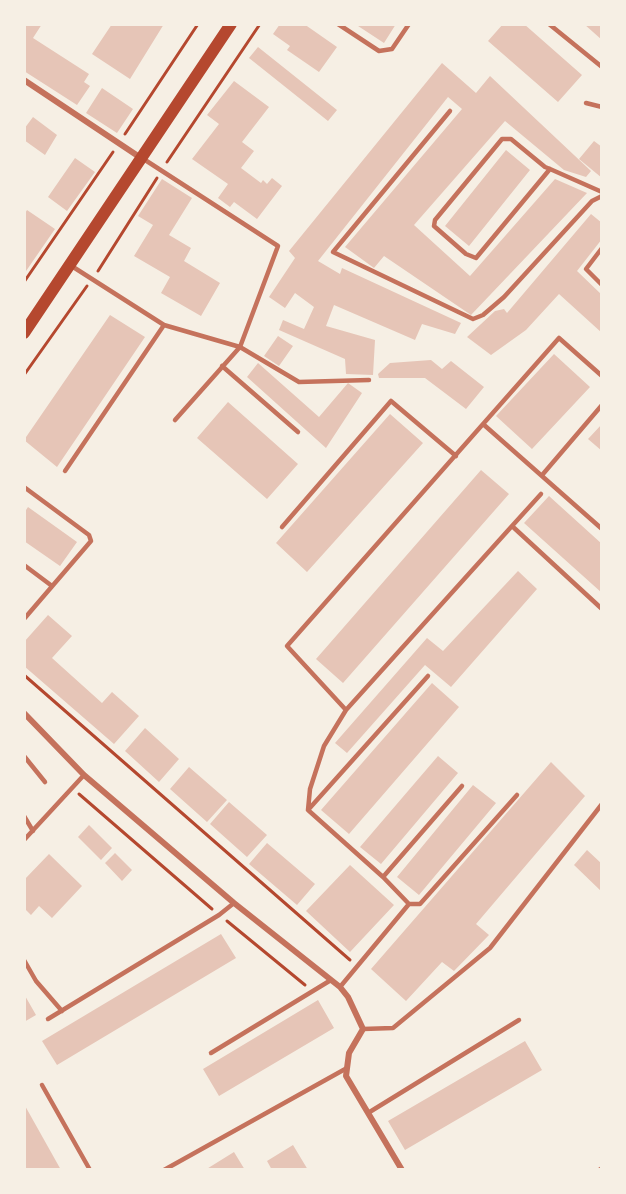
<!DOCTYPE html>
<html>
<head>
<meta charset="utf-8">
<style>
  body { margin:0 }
  #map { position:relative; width:626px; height:1194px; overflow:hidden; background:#f6efe4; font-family:"IBM Plex Sans",sans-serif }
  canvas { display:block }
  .frame { position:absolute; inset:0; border:26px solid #f6efe4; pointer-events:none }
</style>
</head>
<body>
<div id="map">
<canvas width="626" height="1194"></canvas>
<div class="frame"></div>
</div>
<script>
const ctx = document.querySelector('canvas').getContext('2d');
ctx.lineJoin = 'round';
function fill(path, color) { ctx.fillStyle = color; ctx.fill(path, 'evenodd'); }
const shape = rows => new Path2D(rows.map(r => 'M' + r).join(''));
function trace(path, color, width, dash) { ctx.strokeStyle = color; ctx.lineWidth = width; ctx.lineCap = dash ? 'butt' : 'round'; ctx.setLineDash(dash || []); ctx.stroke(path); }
const building = shape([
  [24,24,42,24,33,38,89,74,84,82,90,86,77,105,24,71],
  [112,24,164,24,130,79,92,54],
  [280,24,304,24,337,47,319,72,287,50,290,46,273,34],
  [355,24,396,24,384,43],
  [503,24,524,24,582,75,558,102,488,41],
  [584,24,602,24,602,40],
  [258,47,337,110,328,121,249,58],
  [442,63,476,93,490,76,591,171,586,177,564,170,505,121,414,225,470,276,555,179,587,193,471,315,384,256,374,268,345,247,462,109,448,97,318,261,340,274,342,268,461,323,455,334,422,324,415,340,334,305,326,326,375,340,373,375,346,374,345,359,279,330,283,320,304,329,314,307,295,293,285,308,269,297,295,258,289,251],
  [234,81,269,107,242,142,254,151,241,168,261,183,263,180,267,184,272,178,282,186,257,219,234,202,230,207,218,198,228,184,192,159,219,124,207,115],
  [102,88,133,109,117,133,86,113],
  [33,117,57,135,45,155,24,140,24,129],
  [594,141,602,147,602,178,579,159],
  [506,150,530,170,469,246,445,226],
  [75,158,95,172,67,211,48,197],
  [162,179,192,198,169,235,191,248,184,261,220,283,201,316,161,293,170,277,134,256,153,225,138,216],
  [27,210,55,229,24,274,24,215],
  [591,214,602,223,602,239,577,271,602,295,602,333,559,294,526,330,491,355,467,337,495,311,504,309,507,313],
  [110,315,145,337,57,467,24,440],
  [278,336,293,346,279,366,264,356],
  [554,354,590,387,532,449,496,416],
  [431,360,442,369,451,361,484,387,466,409,425,378,379,378,378,374,390,363],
  [258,363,319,417,348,383,362,393,326,448,247,377],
  [228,402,298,464,267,499,197,438],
  [390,414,423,443,307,572,276,543],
  [602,424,602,451,588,439],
  [481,470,509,494,343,683,316,659],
  [549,496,602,544,602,593,524,523],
  [28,507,77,542,60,566,24,541,24,513],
  [518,571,537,589,451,687,425,665,347,753,335,743,427,638,443,651],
  [48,615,72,636,52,658,102,703,112,692,139,716,114,744,24,666,24,642],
  [432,683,459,707,349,834,321,810],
  [145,728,179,759,159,782,125,751],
  [438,756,458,773,381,864,360,847],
  [551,762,585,796,476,924,489,935,454,971,442,962,406,1001,371,969],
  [189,767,227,800,207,822,170,789],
  [473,785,496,803,419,895,397,877],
  [229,802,267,835,247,857,210,824],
  [89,825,112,848,101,860,78,837],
  [267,843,315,884,297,905,249,864],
  [587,850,602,864,602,892,574,865],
  [115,853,132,870,122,881,105,863],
  [49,854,82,886,52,918,39,906,31,915,24,908,24,880],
  [350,865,394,905,350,952,306,911],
  [221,934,236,958,57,1065,42,1041],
  [24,994,36,1015,24,1022],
  [318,1000,334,1028,219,1096,203,1069],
  [525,1041,542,1070,405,1150,388,1121],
  [24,1104,61,1170,24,1170],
  [293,1145,308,1170,272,1170,267,1161],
  [234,1152,245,1170,205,1170]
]);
const path = shape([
  [125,134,198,24],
  [167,162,260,24],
  [98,271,157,178],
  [24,282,113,152],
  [24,375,87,286],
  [24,675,350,960],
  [79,794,212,909],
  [227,921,305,985]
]);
const service = shape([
  [338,24,379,51,392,49,409,24],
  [549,24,602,67],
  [586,103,602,107],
  [450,111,333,252,473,319,483,315,504,297,592,201,602,196],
  [142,158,278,246,240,347,175,420],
  [550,169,476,258,466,254,434,226,435,220,502,139,511,139,545,167,550,169,602,192],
  [602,248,586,269,602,285],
  [70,265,164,325,240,347,299,382,369,380],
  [222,366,298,432],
  [483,424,602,529],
  [65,471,164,325],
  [543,474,602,405],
  [24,487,89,535,91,541,24,619],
  [512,526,541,494],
  [282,527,391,401,456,456],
  [24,565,52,586],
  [346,710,287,646,559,338,602,376],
  [24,756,45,782],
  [308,810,428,676],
  [24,816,33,831],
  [24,840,84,775],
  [383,877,462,786],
  [409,904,383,877,308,810,310,789,324,746,346,710,512,526,602,609],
  [24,960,36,981,62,1011],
  [340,987,409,904,420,904,517,795],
  [48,1019,219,915,234,903],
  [363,1029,393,1028,490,948,602,804],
  [211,1053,331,980],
  [42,1085,90,1170],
  [368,1113,519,1020],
  [164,1170,347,1068],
  [599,1170,602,1168]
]);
const minor = shape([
  [24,80,141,158],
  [24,713,84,775,234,903,340,987,348,997,363,1029,349,1053,346,1076,402,1170]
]);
const secondary = shape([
  [24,333,231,24]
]);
fill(building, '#e6c5b7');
trace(path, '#b5482f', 3);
trace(service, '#c5725c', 4.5);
trace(minor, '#c5725c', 6);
trace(secondary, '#b5482f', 12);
</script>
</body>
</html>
